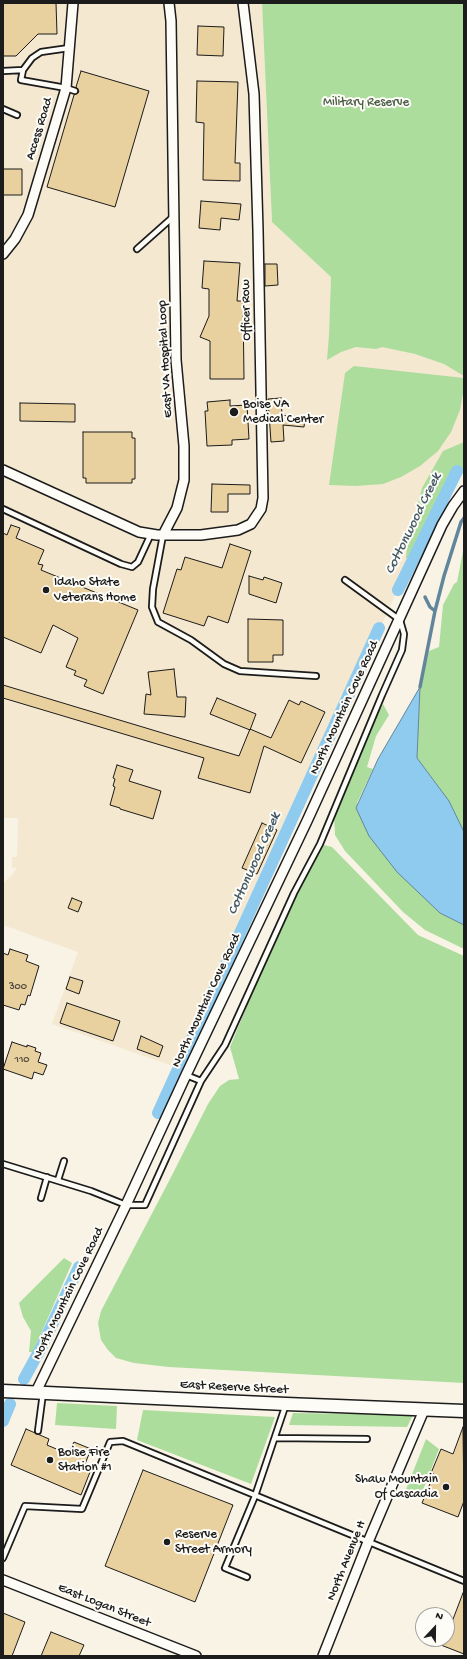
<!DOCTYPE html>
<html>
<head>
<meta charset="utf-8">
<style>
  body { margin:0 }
  #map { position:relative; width:467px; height:1659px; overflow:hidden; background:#f9f3e5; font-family:"Gochi Hand",sans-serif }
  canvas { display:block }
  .frame { position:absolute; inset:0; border:4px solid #1c1c1c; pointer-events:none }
  .north { position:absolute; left:415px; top:1607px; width:40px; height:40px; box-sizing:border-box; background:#fdfcf7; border:1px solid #a3a29f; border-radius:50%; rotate:22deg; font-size:11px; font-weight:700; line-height:16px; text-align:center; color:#1c1c1c }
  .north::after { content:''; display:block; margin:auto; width:14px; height:18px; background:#1c1c1c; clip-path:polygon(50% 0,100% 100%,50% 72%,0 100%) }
</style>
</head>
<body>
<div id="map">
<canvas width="467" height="1659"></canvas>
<div class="frame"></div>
<div class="north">N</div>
</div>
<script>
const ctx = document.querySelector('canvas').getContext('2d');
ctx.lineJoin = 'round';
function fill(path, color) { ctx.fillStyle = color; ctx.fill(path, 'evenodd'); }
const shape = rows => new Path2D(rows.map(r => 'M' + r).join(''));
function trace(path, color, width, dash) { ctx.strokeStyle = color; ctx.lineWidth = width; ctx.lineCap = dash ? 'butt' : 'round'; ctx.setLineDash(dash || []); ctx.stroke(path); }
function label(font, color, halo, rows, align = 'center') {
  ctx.font = font + ' "Gochi Hand",sans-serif'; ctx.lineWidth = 4; ctx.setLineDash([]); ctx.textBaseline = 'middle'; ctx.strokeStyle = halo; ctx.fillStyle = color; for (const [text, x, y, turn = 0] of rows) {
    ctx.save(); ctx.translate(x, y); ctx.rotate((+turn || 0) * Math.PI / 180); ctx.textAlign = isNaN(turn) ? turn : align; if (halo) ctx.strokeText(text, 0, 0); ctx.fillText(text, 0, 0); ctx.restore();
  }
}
const built = shape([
  [3,3,262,3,272,222,331,277,329,335,464,365,464,459,455,467,311,776,305,775,173,1066,52,1024,78,952,3,925,3,883,11,876,17,868,12,868,12,857,17,857,18,818,3,818]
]);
const green = shape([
  [262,3,464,3,464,376,444,364,415,354,382,347,376,349,356,347,341,352,327,360,329,335,331,277,272,222],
  [354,366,464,378,464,388,460,410,451,432,438,451,420,466,401,477,383,484,356,486,329,485,345,373],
  [464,442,464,472,456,479,441,500,412,561,406,558,407,547,422,488,443,451],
  [464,546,464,832,449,801,417,758,420,687,429,651,439,647,443,605,454,584,457,582],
  [383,704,389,715,376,736,367,767,373,769,357,803,440,913,464,925,464,949,425,930,403,912,345,851,335,835,334,816,339,800,353,763],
  [320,844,332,847,418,935,464,956,464,1383,169,1367,134,1363,116,1358,108,1350,101,1340,98,1323,101,1311,169,1181,208,1104,220,1086,229,1080,239,1079,230,1047,294,893],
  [64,1258,72,1263,33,1352,29,1352,31,1331,23,1317,19,1303],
  [57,1403,117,1406,116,1429,55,1425],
  [143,1410,275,1417,251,1484,137,1440],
  [293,1413,413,1415,407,1427,289,1425],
  [426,1439,439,1449,420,1498,405,1492]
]);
const water = shape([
  [420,687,417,758,449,801,464,832,464,925,440,913,397,872,369,836,356,808,378,759,420,687]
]);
const stream = shape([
  [435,611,444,576,461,522,464,518],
  [420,687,435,611,430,607,425,597]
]);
const canal = shape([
  [398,590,457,471],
  [158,1113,379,628],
  [24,1379,42,1346,79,1267],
  [3,1421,10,1404]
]);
const building = shape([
  [3,3,56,3,57,34,38,34,16,56,3,56,3,3],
  [198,26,224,27,223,56,197,55,198,26],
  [81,71,149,91,115,207,47,187,74,95,79,92,76,87,81,71],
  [197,81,238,82,235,163,240,163,240,181,203,180,204,123,196,122,197,81],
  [3,169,22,169,22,195,3,195,3,169],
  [201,201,241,204,239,220,221,218,220,230,199,228,201,201],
  [204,261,240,263,237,301,243,301,244,379,210,379,210,341,200,337,209,316,209,289,202,288,204,261],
  [265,264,277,264,278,285,265,286,265,264],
  [281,398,282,415,305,418,304,427,283,425,284,441,271,442,268,399,281,398],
  [230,400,230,406,247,405,249,439,232,440,232,445,207,446,205,411,208,411,207,402,230,400],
  [20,403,75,404,75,422,20,421,20,403],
  [83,432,132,432,132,438,135,438,135,479,132,479,132,483,86,483,86,478,83,478,83,432],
  [212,484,250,485,250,494,228,494,228,512,211,512,212,484],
  [11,525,20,528,16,538,44,550,38,564,43,565,41,570,138,610,103,694,84,686,87,680,74,675,76,671,66,667,78,638,53,625,41,653,3,637,3,533,7,535,11,525],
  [230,544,251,551,228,623,208,616,204,626,163,613,177,569,181,570,185,557,222,568,230,544],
  [249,576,263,580,264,577,282,583,276,603,249,594,249,576],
  [248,619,283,620,283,655,273,655,273,662,248,662,248,619],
  [174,669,177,697,186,697,185,717,144,714,146,694,151,695,148,672,174,669],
  [3,685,239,756,250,729,271,738,289,700,299,705,301,701,325,712,301,763,264,746,250,793,198,778,204,758,3,698,3,685],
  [217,698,256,714,250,730,210,714,217,698],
  [117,765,133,770,129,781,161,791,153,819,120,809,120,808,110,805,115,787,113,786,115,779,113,778,117,765],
  [262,823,277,830,257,874,242,868,262,823],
  [72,898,82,902,78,912,68,908,72,898],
  [10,949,28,955,26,961,39,966,30,996,28,995,25,1005,21,1004,19,1010,3,1005,3,953,8,955,10,949],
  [70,977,83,981,79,994,66,989,70,977],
  [67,1003,120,1021,113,1041,60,1023,67,1003],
  [141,1036,163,1046,159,1057,137,1049,141,1036],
  [12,1042,27,1047,27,1045,36,1048,35,1051,41,1053,38,1062,47,1065,43,1075,34,1072,32,1079,3,1069,12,1042],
  [463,1427,464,1501,458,1517,422,1503,434,1474,431,1473,441,1449,453,1454,463,1427],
  [26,1429,49,1439,47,1445,68,1454,74,1442,91,1449,83,1469,90,1472,81,1495,11,1465,26,1429],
  [143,1470,233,1505,195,1602,105,1566,143,1470],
  [463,1593,464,1593,464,1654,428,1640,447,1639,447,1635,463,1593],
  [3,1613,25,1622,12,1656,3,1656,3,1613],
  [51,1632,84,1645,79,1656,41,1656,51,1632]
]);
const service = shape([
  [69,48,41,52,32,58,23,70,21,80,66,88,75,91],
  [3,71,23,70],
  [3,109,17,115],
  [137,249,173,217],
  [3,509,121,564,132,567,138,562,151,534],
  [163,535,153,589,152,607,158,622,191,640,224,664,240,671,316,676],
  [186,1075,201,1081],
  [3,1164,91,1191,126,1205,145,1205,201,1081,225,1045,294,893,320,844,382,695,402,650,404,634,400,620,345,580],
  [58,1180,64,1161],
  [41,1198,47,1177],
  [38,1431,43,1393],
  [275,1438,367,1439],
  [3,1558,25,1506,82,1509,110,1442,123,1441,464,1581],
  [247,1577,225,1568,255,1496,286,1404]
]);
const minor = shape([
  [3,254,15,239,28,215,66,88,73,3],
  [3,470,139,532,157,535,201,535,238,530,251,524,261,509,263,498,258,230,254,94,243,3],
  [163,535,177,508,184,480,184,446,176,360,171,21,169,3],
  [36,1392,126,1205,186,1075,307,821,442,525,453,506,464,491],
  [3,1580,196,1656],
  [323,1656,368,1542,424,1410]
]);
const tertiary = shape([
  [3,1391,286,1404,464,1411]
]);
const markers = [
  [234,412,5,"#1c1c1c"],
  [46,590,4,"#1c1c1c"],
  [50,1460,4,"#1c1c1c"],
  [446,1487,4,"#1c1c1c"],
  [167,1542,4,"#1c1c1c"]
];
const numberNames = [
  ["300",18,987],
  ["110",22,1060]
];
const parkNames = [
  ["Military Reserve",366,103]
];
const streetNames = [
  ["Access Road",40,129,-73],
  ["Officer Row",247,310,-91],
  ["East VA Hospital Loop",166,359,-93],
  ["North Mountain Cove Road",345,708,-65],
  ["North Mountain Cove Road",207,1001,-65],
  ["North Mountain Cove Road",69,1294,-64],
  ["East Reserve Street",234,1388,3],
  ["North Avenue H",347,1561,-68],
  ["East Logan Street",104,1606,22]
];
const poiNames = [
  ["Boise VA",243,405],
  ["Medical Center",243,420],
  ["Idaho State",54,583],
  ["Veterans Home",54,598],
  ["Boise Fire",58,1453],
  ["Station #1",58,1468],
  ["Shaw Mountain",438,1480,"right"],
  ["Of Cascadia",438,1495,"right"],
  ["Reserve",175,1535],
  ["Street Armory",175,1550]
];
const waterNames = [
  ["Cottonwood Creek",414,524,-64],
  ["Cottonwood Creek",255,864,-66]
];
fill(built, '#f4e8d0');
fill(green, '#acdd9d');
fill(water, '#8fcbef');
trace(water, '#61859b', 1);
trace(stream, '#61859b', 3.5);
trace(canal, '#8fcbef', 12);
fill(building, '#e9d09f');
trace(building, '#1c1c1c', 1);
trace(service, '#1c1c1c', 8);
trace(minor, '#1c1c1c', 12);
trace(tertiary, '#1c1c1c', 15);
trace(service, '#fdfcf7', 4.5);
trace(minor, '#fdfcf7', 9);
trace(tertiary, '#fdfcf7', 12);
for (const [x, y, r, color] of markers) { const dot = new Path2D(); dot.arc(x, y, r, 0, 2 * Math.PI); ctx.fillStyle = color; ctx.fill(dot); trace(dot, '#fdfcf7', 1.5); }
label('11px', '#4f493d', null, numberNames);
label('13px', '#4e6049', '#fdfcf7', parkNames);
label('13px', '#1c1c1c', '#fdfcf7', streetNames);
label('13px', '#1c1c1c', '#fdfcf7', poiNames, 'left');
label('italic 14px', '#445966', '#fdfcf7', waterNames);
</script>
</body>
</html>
